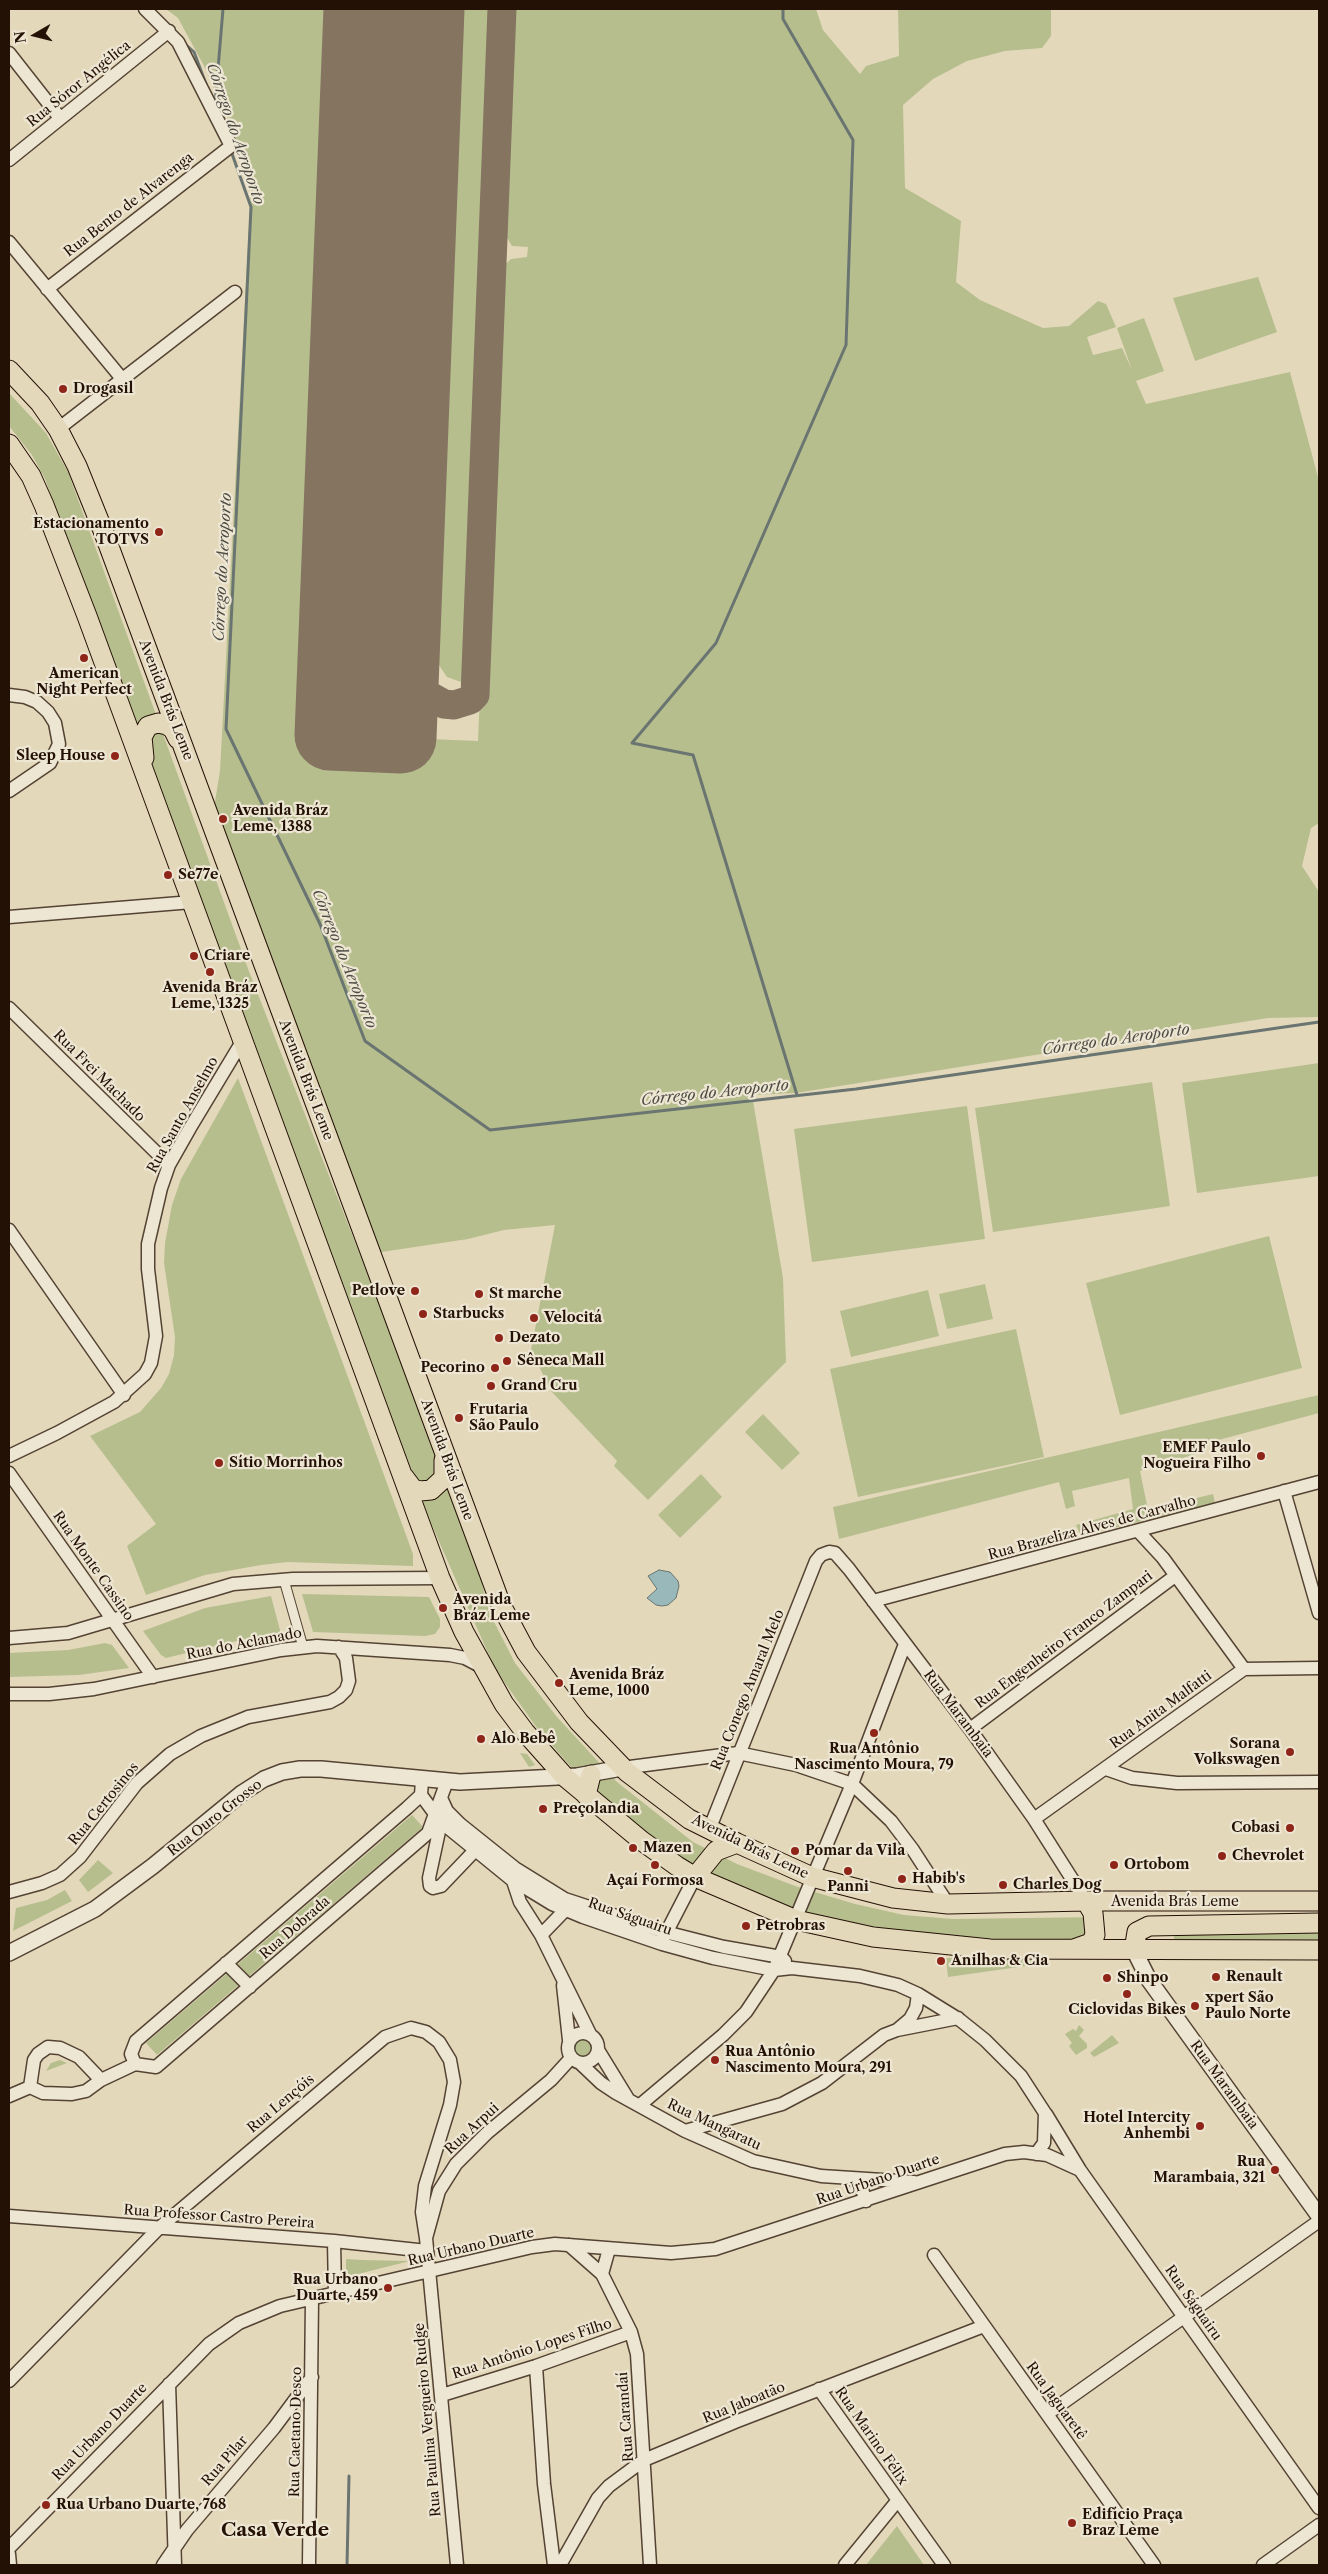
<!DOCTYPE html>
<html>
<head>
<meta charset="utf-8">
<style>
  body { margin:0 }
  #map { position:relative; width:1328px; height:2574px; overflow:hidden; background:#e4d8bb; font-family:"Libre Caslon Text",serif }
  canvas { display:block }
  .frame { position:absolute; inset:0; border:10px solid #241106; pointer-events:none }
  .north { position:absolute; left:10px; top:10px; width:50px; height:50px; -webkit-text-stroke:4px #ede6d3; paint-order:stroke; rotate:262deg; font-size:14px; font-weight:700; line-height:20px; text-align:center; color:#241106 }
  .north::after { content:''; display:block; margin:auto; width:18px; height:22px; background:#241106; clip-path:polygon(50% 0,100% 100%,50% 72%,0 100%) }
</style>
</head>
<body>
<div id="map">
<canvas width="1328" height="2574"></canvas>
<div class="frame"></div>
<div class="north">N</div>
</div>
<script>
const ctx = document.querySelector('canvas').getContext('2d');
ctx.lineJoin = 'round';
function fill(path, color) { ctx.fillStyle = color; ctx.fill(path, 'evenodd'); }
const shape = rows => new Path2D(rows.map(r => 'M' + r).join(''));
function trace(path, color, width, dash) { ctx.strokeStyle = color; ctx.lineWidth = width; ctx.lineCap = dash ? 'butt' : 'round'; ctx.setLineDash(dash || []); ctx.stroke(path); }
function label(font, color, halo, rows, align = 'center') {
  ctx.font = font + ' "Libre Caslon Text",serif'; ctx.lineWidth = 4.5; ctx.setLineDash([]); ctx.textBaseline = 'middle'; ctx.strokeStyle = halo; ctx.fillStyle = color; for (const [text, x, y, turn = 0] of rows) {
    ctx.save(); ctx.translate(x, y); ctx.rotate((+turn || 0) * Math.PI / 180); ctx.textAlign = isNaN(turn) ? turn : align; if (halo) ctx.strokeText(text, 0, 0); ctx.fillText(text, 0, 0); ctx.restore();
  }
}
const green = shape([
  [166,9,359,9,331,735,478,741,498,271,511,259,527,257,528,247,512,246,500,226,508,9,816,9,823,30,860,74,866,66,899,56,898,9,1051,9,1051,36,1042,48,1005,51,967,61,933,79,903,105,905,188,961,221,956,282,980,300,1043,328,1069,326,1098,301,1106,304,1116,327,1087,337,1093,355,1122,348,1132,370,1117,328,1144,318,1164,371,1136,381,1146,404,1290,372,1319,481,1319,823,1311,828,1302,866,1319,892,1319,1017,1268,1018,796,1093,752,1095,783,1278,786,1362,648,1500,614,1466,617,1461,551,1391,531,1350,555,1225,504,1230,468,1239,375,1253,213,814,220,771,251,188,236,138,203,64,178,18],
  [429,9,496,9,470,670,467,678,461,682,447,677,415,630,408,610,407,592],
  [1258,277,1277,332,1195,361,1173,298],
  [9,393,46,433,68,472,250,974,409,1380,476,1559,489,1612,515,1663,557,1717,617,1782,693,1842,737,1864,798,1887,855,1904,904,1915,953,1919,1103,1917,1101,1944,908,1936,809,1914,695,1869,598,1798,537,1728,495,1669,430,1521,45,479,32,455,9,426],
  [1319,1063,1319,1176,1197,1193,1182,1083],
  [238,1078,413,1554,413,1566,288,1562,261,1565,205,1575,146,1595,127,1546,156,1524,90,1436,140,1412,161,1388,169,1374,174,1355,175,1337,164,1263,165,1243,172,1205,181,1179],
  [1152,1082,1170,1206,993,1232,975,1108],
  [967,1106,985,1239,812,1262,794,1129],
  [1269,1236,1302,1368,1120,1415,1086,1283],
  [985,1284,993,1319,947,1329,939,1294],
  [928,1290,939,1336,851,1357,840,1311],
  [1016,1329,1044,1457,858,1497,830,1369],
  [1319,1395,1319,1413,1200,1445,1202,1452,1140,1471,1148,1510,1213,1494,1215,1503,1081,1536,1076,1525,1133,1509,1129,1478,1072,1491,1075,1506,1066,1509,1059,1482,839,1539,833,1507],
  [763,1414,800,1453,782,1470,745,1432],
  [701,1474,722,1497,680,1538,658,1515],
  [302,1594,429,1597,440,1619,440,1627,435,1634,425,1636,313,1632],
  [271,1596,281,1634,249,1638,166,1658,161,1655,143,1631,205,1608],
  [105,1643,112,1645,129,1668,79,1675,9,1677,9,1653,68,1650],
  [520,1753,527,1754,535,1765,529,1767],
  [412,1815,423,1827,157,2055,146,2043],
  [98,1860,113,1873,88,1892,79,1880],
  [65,1890,72,1901,13,1931,16,1908,47,1900],
  [1319,1929,1319,1942,1174,1943,1174,1932],
  [946,1958,1031,1960,1033,1965,948,1977],
  [1079,2025,1084,2030,1079,2036,1087,2044,1087,2048,1076,2055,1069,2046,1072,2043,1065,2034,1073,2029,1076,2031],
  [1112,2035,1119,2043,1094,2057,1090,2053],
  '573 2047a10 10 0 1 1 20 0a10 10 0 1 1-20 0Z',
  [60,2060,67,2063,46,2071,51,2063],
  [346,2259,362,2260,410,2261,346,2277],
  [897,2526,924,2565,866,2565,881,2546]
]);
const water = shape([
  [659,1570,670,1572,678,1581,679,1586,676,1598,668,1605,662,1606,656,1605,647,1598,657,1589,648,1576,659,1570]
]);
const stream = shape([
  [783,9,783,19,853,140,846,345,716,643,632,743,693,755,797,1095],
  [185,44,194,52,206,84],
  [215,105,223,9],
  [231,151,251,207,226,729,320,924,365,1041,490,1130,856,1089,1319,1022],
  [347,2565,349,2476]
]);
const taxiway = shape([
  [369,568,373,606,377,621,413,681,426,694,444,704,454,705,470,700,475,695,502,9]
]);
const runway = shape([
  [359,9,330,735,401,738,429,9]
]);
const pedestrian = shape([
  [284,1580,303,1647]
]);
const minor = shape([
  [9,53,60,118],
  [9,160,169,31],
  [9,242,123,380],
  [47,289,231,146,178,42,145,9],
  [58,429,235,292],
  [9,695,25,697,37,702,48,712,55,723,59,744,50,763,9,791],
  [9,917,192,902],
  [9,1008,169,1165],
  [9,1230,124,1395],
  [9,1456,57,1433,114,1402,145,1374,151,1363,156,1336,148,1269,148,1244,161,1188,169,1165,190,1128,243,1040],
  [9,1473,153,1677],
  [1284,1491,1319,1613],
  [1139,1532,1163,1558,1244,1669],
  [873,1601,1319,1482],
  [9,1638,68,1633,233,1584,293,1579,440,1578],
  [9,1694,49,1694,94,1689,281,1650,317,1646,450,1655,465,1658,484,1668],
  [970,1729,1175,1576],
  [622,1768,738,1753,796,1765,852,1784,891,1821,913,1850,948,1904],
  [1106,1769,1132,1778,1177,1783,1319,1782],
  [421,1795,441,1822,511,1879,552,1904,583,1917,662,1944,713,1958,774,1970,792,1968,860,1976,898,1985,918,1994,960,2020,985,2040,1021,2076,1045,2113,1044,2143,1036,2154],
  [441,1798,447,1811,460,1824,515,1868,565,1899,665,1932,724,1947,781,1957,785,1961],
  [1034,1819,1244,1669,1319,1668],
  [441,1822,429,1878,430,1886,433,1888,441,1886,481,1844],
  [709,1830,816,1561,821,1555,829,1552,835,1553,849,1569,970,1729,1034,1819,1086,1901],
  [512,1878,520,1902,541,1935,590,2034],
  [9,1892,42,1883,60,1875,80,1857,137,1783,170,1754,201,1736,248,1717,330,1702,339,1697,346,1690,349,1681,346,1658,339,1647],
  [541,1935,570,1905],
  [663,1939,695,1877],
  [226,1963,250,1987],
  [563,1985,569,2040],
  [897,2030,910,2019,916,2008,918,1994],
  '568 2048a15 15 0 1 1 30 0a15 15 0 1 1-30 0Z',
  [598,2050,628,2099],
  [135,2064,131,2054,136,2041,407,1808,421,1795,422,1780],
  [581,2064,601,2083,616,2093,685,2131,753,2161,821,2176,914,2182],
  [30,2087,43,2093,72,2094,86,2091,101,2080,135,2064,156,2067,428,1833,447,1781],
  [30,2087,34,2060,38,2054,48,2047,60,2048,79,2057,101,2080],
  [9,2096,30,2087],
  [640,2105,723,2035,746,2012,774,1970,852,1784,905,1644],
  [1046,2114,1080,2170,1319,2508],
  [685,2131,782,2104,822,2083,884,2035,897,2030,958,2018],
  [849,2178,860,2184,866,2201],
  [9,2216,334,2241,427,2251],
  [334,2241,335,2293],
  [569,2245,602,2274,631,2332,637,2354,650,2565],
  [934,2255,1154,2565],
  [602,2274,609,2249],
  [536,2366,544,2484,554,2565],
  [9,2381,159,2228,385,2037,411,2028,426,2032,439,2042,450,2060,454,2082,450,2105,425,2186,422,2212,426,2238],
  [169,2384,175,2565],
  [819,2389,944,2565],
  [442,2395,536,2366,631,2332],
  [1047,2414,1319,2221],
  [9,2548,209,2344,239,2323,280,2306,532,2247,555,2244,671,2253,715,2249,1005,2154,1024,2152,1047,2155,1080,2170],
  [9,2554,10,2565],
  [163,2565,187,2530,274,2428,312,2377],
  [309,2565,312,2299],
  [457,2565,426,2238,439,2191,456,2164,487,2133,551,2080,571,2058],
  [560,2565,598,2498,609,2486,644,2460,735,2422,984,2326],
  [845,2565,898,2500],
  [1263,2565,1319,2525]
]);
const tertiary = shape([
  [1134,1950,1149,1980,1319,2216],
  [9,1953,95,1909,153,1866,242,1793,264,1779,282,1772,300,1769,321,1769,460,1782,577,1776,622,1768]
]);
const primary = shape([
  [9,370,40,403,58,429,77,466,104,533,501,1605,526,1652,579,1722,627,1772,689,1819,737,1843,812,1877,893,1898,948,1904,1086,1901,1319,1901],
  [9,444,31,476,44,505,87,616,440,1578,464,1632,504,1704,525,1732,565,1777,642,1841,677,1866,695,1877,796,1920,873,1937,990,1949,1319,1950],
  [144,758,142,737,148,726,158,723,167,725,173,729,178,739],
  [404,1477,413,1489,420,1491,431,1490,444,1478,444,1460],
  [586,1795,591,1775],
  [695,1877,716,1851,737,1843],
  [1074,1949,1091,1943,1095,1935,1093,1913,1086,1901],
  [1134,1950,1137,1932,1149,1926,1319,1923]
]);
const markers = [
  [63,389,5,"#8f2418"],
  [159,532,5,"#8f2418"],
  [84,658,5,"#8f2418"],
  [115,756,5,"#8f2418"],
  [223,819,5,"#8f2418"],
  [168,875,5,"#8f2418"],
  [194,956,5,"#8f2418"],
  [210,972,5,"#8f2418"],
  [415,1291,5,"#8f2418"],
  [479,1294,5,"#8f2418"],
  [423,1314,5,"#8f2418"],
  [534,1318,5,"#8f2418"],
  [499,1338,5,"#8f2418"],
  [507,1361,5,"#8f2418"],
  [495,1368,5,"#8f2418"],
  [491,1386,5,"#8f2418"],
  [459,1418,5,"#8f2418"],
  [1261,1456,5,"#8f2418"],
  [219,1463,5,"#8f2418"],
  [443,1608,5,"#8f2418"],
  [559,1683,5,"#8f2418"],
  [874,1733,5,"#8f2418"],
  [481,1739,5,"#8f2418"],
  [1290,1752,5,"#8f2418"],
  [543,1809,5,"#8f2418"],
  [1290,1828,5,"#8f2418"],
  [633,1848,5,"#8f2418"],
  [795,1851,5,"#8f2418"],
  [1222,1856,5,"#8f2418"],
  [655,1865,5,"#8f2418"],
  [1114,1865,5,"#8f2418"],
  [848,1871,5,"#8f2418"],
  [902,1879,5,"#8f2418"],
  [1003,1885,5,"#8f2418"],
  [746,1926,5,"#8f2418"],
  [941,1961,5,"#8f2418"],
  [1216,1977,5,"#8f2418"],
  [1107,1978,5,"#8f2418"],
  [1127,1994,5,"#8f2418"],
  [1195,2006,5,"#8f2418"],
  [715,2060,5,"#8f2418"],
  [1200,2126,5,"#8f2418"],
  [1275,2170,5,"#8f2418"],
  [388,2288,5,"#8f2418"],
  [46,2505,5,"#8f2418"],
  [1072,2523,5,"#8f2418"]
];
const streetNames = [
  ["Rua Sóror Angélica",79,84,-39],
  ["Rua Bento de Alvarenga",129,205,-38],
  ["Avenida Brás Leme",166,700,69],
  ["Rua Frei Machado",99,1076,45],
  ["Avenida Brás Leme",306,1080,69],
  ["Rua Santo Anselmo",183,1115,-61],
  ["Avenida Brás Leme",447,1460,70],
  ["Rua Brazeliza Alves de Carvalho",1092,1528,-15],
  ["Rua Monte Cassino",93,1566,55],
  ["Rua Engenheiro Franco Zampari",1064,1640,-37],
  ["Rua do Aclamado",244,1644,-11],
  ["Rua Conego Amaral Melo",748,1690,-68],
  ["Rua Anita Malfatti",1161,1710,-36],
  ["Rua Marambaia",958,1714,53],
  ["Rua Certosinos",104,1804,-51],
  ["Rua Ouro Grosso",215,1818,-38],
  ["Avenida Brás Leme",750,1847,26],
  ["Avenida Brás Leme",1175,1902],
  ["Rua Ságuairu",630,1917,19],
  ["Rua Dobrada",295,1928,-41],
  ["Rua Marambaia",1224,2085,54],
  ["Rua Lençóis",281,2104,-40],
  ["Rua Mangaratu",714,2125,25],
  ["Rua Arpui",472,2129,-43],
  ["Rua Urbano Duarte",878,2180,-19],
  ["Rua Professor Castro Pereira",219,2217,4],
  ["Rua Urbano Duarte",471,2247,-13],
  ["Rua Ságuairu",1193,2303,55],
  ["Rua Antônio Lopes Filho",532,2349,-18],
  ["Rua Jaguaretê",1056,2401,54],
  ["Rua Jaboatão",744,2403,-22],
  ["Rua Carandaí",626,2417,-94],
  ["Rua Paulina Vergueiro Rudge",428,2420,-95],
  ["Rua Urbano Duarte",100,2432,-46],
  ["Rua Caetano Desco",296,2432,-89],
  ["Rua Marino Félix",871,2436,55],
  ["Rua Pilar",225,2461,-49]
];
const poiNames = [
  ["Drogasil",73,389],
  ["Estacionamento",149,524,"right"],
  ["TOTVS",149,540,"right"],
  ["American",84,674,"center"],
  ["Night Perfect",84,690,"center"],
  ["Sleep House",105,756,"right"],
  ["Avenida Bráz",233,811],
  ["Leme, 1388",233,827],
  ["Se77e",178,875],
  ["Criare",204,956],
  ["Avenida Bráz",210,988,"center"],
  ["Leme, 1325",210,1004,"center"],
  ["Petlove",405,1291,"right"],
  ["St marche",489,1294],
  ["Starbucks",433,1314],
  ["Velocitá",544,1318],
  ["Dezato",509,1338],
  ["Sêneca Mall",517,1361],
  ["Pecorino",485,1368,"right"],
  ["Grand Cru",501,1386],
  ["Frutaria",469,1410],
  ["São Paulo",469,1426],
  ["EMEF Paulo",1251,1448,"right"],
  ["Nogueira Filho",1251,1464,"right"],
  ["Sítio Morrinhos",229,1463],
  ["Avenida",453,1600],
  ["Bráz Leme",453,1616],
  ["Avenida Bráz",569,1675],
  ["Leme, 1000",569,1691],
  ["Alo Bebê",491,1739],
  ["Sorana",1280,1744,"right"],
  ["Volkswagen",1280,1760,"right"],
  ["Rua Antônio",874,1749,"center"],
  ["Nascimento Moura, 79",874,1765,"center"],
  ["Preçolandia",553,1809],
  ["Cobasi",1280,1828,"right"],
  ["Mazen",643,1848],
  ["Pomar da Vila",805,1851],
  ["Chevrolet",1232,1856],
  ["Ortobom",1124,1865],
  ["Habib's",912,1879],
  ["Açaí Formosa",655,1881,"center"],
  ["Charles Dog",1013,1885],
  ["Panni",848,1887,"center"],
  ["Petrobras",756,1926],
  ["Anilhas & Cia",951,1961],
  ["Renault",1226,1977],
  ["Shinpo",1117,1978],
  ["xpert São",1205,1998],
  ["Paulo Norte",1205,2014],
  ["Ciclovidas Bikes",1127,2010,"center"],
  ["Rua Antônio",725,2052],
  ["Nascimento Moura, 291",725,2068],
  ["Hotel Intercity",1190,2118,"right"],
  ["Anhembi",1190,2134,"right"],
  ["Rua",1265,2162,"right"],
  ["Marambaia, 321",1265,2178,"right"],
  ["Rua Urbano",378,2280,"right"],
  ["Duarte, 459",378,2296,"right"],
  ["Rua Urbano Duarte, 768",56,2505],
  ["Edifício Praça",1082,2515],
  ["Braz Leme",1082,2531]
];
const waterNames = [
  ["Córrego do Aeroporto",235,134,71],
  ["Córrego do Aeroporto",223,567,-87],
  ["Córrego do Aeroporto",344,959,68],
  ["Córrego do Aeroporto",1116,1040,-8],
  ["Córrego do Aeroporto",715,1093,-6]
];
const districtNames = [
  ["Casa Verde",275,2531]
];
fill(green, '#b6be8e');
fill(water, '#98b8b9');
trace(water, '#6a7571', 1);
trace(stream, '#6a7571', 3);
trace(taxiway, '#847460', 29);
trace(runway, '#847460', 71);
trace(pedestrian, '#544333', 11);
trace(minor, '#544333', 15);
trace(tertiary, '#544333', 18);
trace(primary, '#241106', 21);
trace(pedestrian, '#ede6d3', 9);
trace(minor, '#ede6d3', 12);
trace(tertiary, '#ede6d3', 15);
trace(primary, '#e4d8bb', 19);
for (const [x, y, r, color] of markers) { const dot = new Path2D(); dot.arc(x, y, r, 0, 2 * Math.PI); ctx.fillStyle = color; ctx.fill(dot); trace(dot, '#ede6d3', 2); }
label('14px', '#241106', '#ede6d3', streetNames);
label('bold 14px', '#241106', '#ede6d3', poiNames, 'left');
label('italic 15px', '#4d4b45', '#ede6d3', waterNames);
label('bold 19px', '#241106', '#ede6d3', districtNames);
</script>
</body>
</html>
